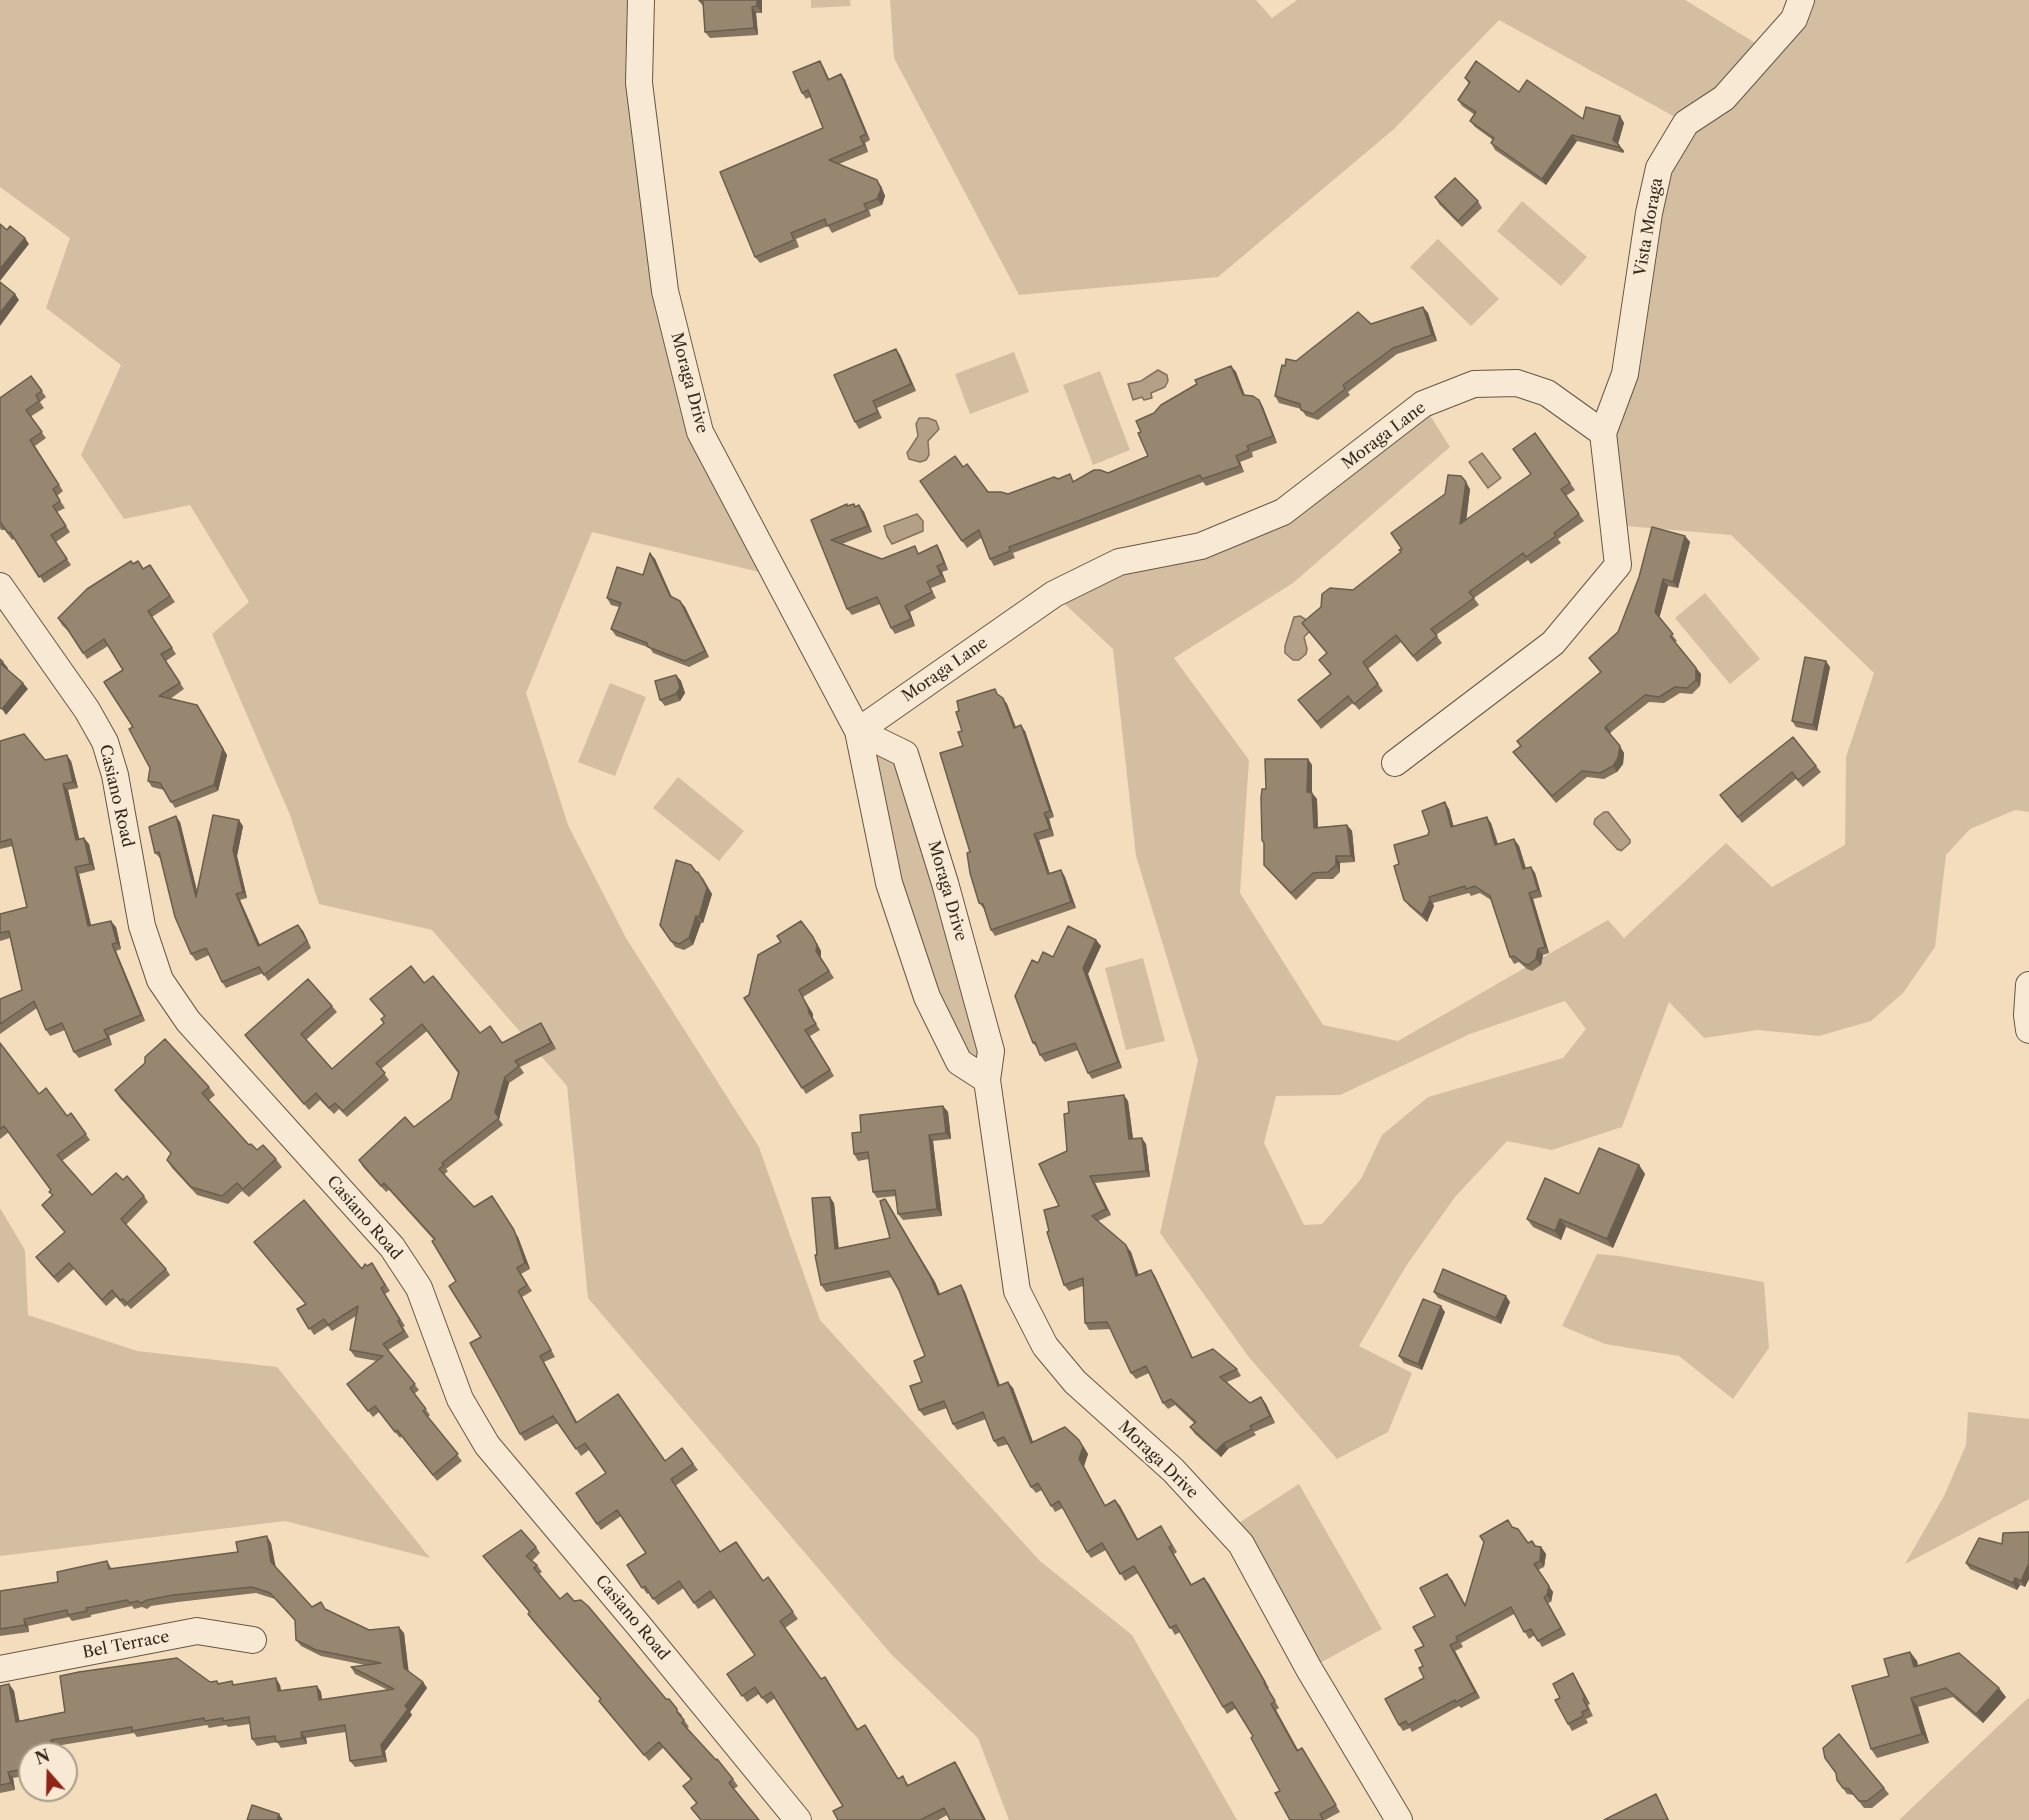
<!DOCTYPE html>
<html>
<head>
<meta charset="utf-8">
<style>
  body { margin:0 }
  #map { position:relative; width:2029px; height:1820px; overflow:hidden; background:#f4ddbd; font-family:"Libre Caslon Text",serif }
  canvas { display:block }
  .north { position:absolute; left:18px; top:1742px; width:60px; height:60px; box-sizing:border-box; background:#f8e9d4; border:2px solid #aa9c8b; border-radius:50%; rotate:340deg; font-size:16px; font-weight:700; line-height:24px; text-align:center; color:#35291d }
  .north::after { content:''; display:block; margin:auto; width:21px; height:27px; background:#8f2418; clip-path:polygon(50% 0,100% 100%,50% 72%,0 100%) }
</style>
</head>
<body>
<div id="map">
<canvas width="2029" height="1820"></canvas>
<div class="north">N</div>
</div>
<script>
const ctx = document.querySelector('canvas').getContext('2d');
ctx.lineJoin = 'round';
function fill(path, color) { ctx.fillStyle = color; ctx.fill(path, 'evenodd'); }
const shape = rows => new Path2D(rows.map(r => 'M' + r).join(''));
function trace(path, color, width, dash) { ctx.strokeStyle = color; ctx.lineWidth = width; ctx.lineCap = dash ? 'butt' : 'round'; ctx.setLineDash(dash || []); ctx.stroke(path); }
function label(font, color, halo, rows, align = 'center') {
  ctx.font = font + ' "Libre Caslon Text",serif'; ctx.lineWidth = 4.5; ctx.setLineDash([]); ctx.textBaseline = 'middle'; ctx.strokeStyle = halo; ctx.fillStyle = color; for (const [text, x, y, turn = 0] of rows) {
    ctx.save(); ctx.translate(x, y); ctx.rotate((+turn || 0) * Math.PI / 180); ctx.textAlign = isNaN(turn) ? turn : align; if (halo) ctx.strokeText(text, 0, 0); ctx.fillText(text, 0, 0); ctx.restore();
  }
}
const green = shape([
  [0,0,641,0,639,83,700,432,776,576,592,532,526,693,568,825,626,938,759,1147,820,1320,1040,1561,1132,1635,1237,1820,1009,1820,978,1738,891,1654,588,1298,567,1086,432,930,319,904,290,815,212,634,249,602,190,505,124,519,81,455,121,365,46,308,70,238,0,187],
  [811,0,850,0,851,6,811,8],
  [890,0,1256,0,1272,18,1297,0,1685,0,1767,50,1801,0,2029,0,2029,812,2015,810,1970,829,1946,855,1935,947,1903,993,1871,1021,1819,1036,1758,1030,1704,1038,1669,1002,1622,1127,1552,1150,1507,1141,1455,1197,1406,1266,1359,1346,1412,1373,1388,1432,1337,1459,1248,1356,1160,1233,1198,1060,1136,856,1113,649,1054,594,1283,512,1423,404,1450,447,1293,583,1174,658,1249,760,1240,893,1323,1025,1398,1041,1608,920,1624,938,1726,843,1772,887,1845,845,1846,757,1874,673,1731,535,1614,525,1603,433,1649,213,1686,123,1499,20,1394,129,1218,277,1019,295,894,58],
  [1565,1001,1586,1029,1563,1058,1428,1097,1382,1135,1361,1179,1322,1224,1304,1225,1264,1143,1276,1096,1340,1095,1470,1034],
  [1522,201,1587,257,1561,286,1497,231],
  [1438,239,1499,299,1471,326,1410,267],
  [1014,352,1029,392,970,414,955,374],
  [1100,371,1130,450,1093,465,1063,385],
  [1705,593,1760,659,1730,684,1675,618],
  [610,683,646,697,615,776,578,762],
  [858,731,905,754,987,1080,927,997],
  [678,777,744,831,719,861,653,808],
  [1143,958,1165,1041,1126,1050,1105,968],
  [0,1208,25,1250,28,1315,137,1351,277,1367,430,1558,285,1521,0,1556],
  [1597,1254,1619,1256,1764,1282,1769,1348,1733,1399,1679,1356,1605,1344,1562,1326],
  [1968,1412,2029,1419,2029,1499,1905,1564,1944,1496,1966,1445],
  [1299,1484,1382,1629,1309,1669,1228,1530],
  [2029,1697,2029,1820,1899,1820]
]);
const water = shape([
  [1158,370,1167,375,1168,381,1165,387,1151,393,1152,398,1144,400,1142,397,1133,400,1128,384,1141,381,1158,370],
  [919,418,928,418,936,421,939,429,928,441,929,455,926,460,920,462,909,459,907,453,918,436,916,424,919,418],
  [1482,453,1501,478,1488,488,1469,462,1482,453],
  [917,514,923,521,923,531,892,544,887,536,884,526,917,514],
  [1300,616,1308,621,1310,631,1304,637,1307,649,1306,654,1299,660,1293,660,1285,653,1285,646,1294,617,1300,616],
  [1604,812,1608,812,1630,840,1630,843,1621,851,1619,849,1618,850,1594,824,1595,819,1604,812]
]);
const minor = shape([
  [641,0,639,83,665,291,700,432,858,731,889,883,927,997,959,1062,987,1080],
  [1603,433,1625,374,1649,213,1659,168,1686,123,1724,98,1794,19,1801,0],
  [0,586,87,710,105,742,115,775,142,926,160,980,188,1021,392,1247,419,1288,460,1399,487,1445,640,1627,798,1820],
  [858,731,1054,594,1119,562,1201,546,1283,512,1423,404,1474,384,1517,383,1547,393,1603,433,1618,565,1553,643,1395,763],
  [858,731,905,754,945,883,991,1051,987,1080,1017,1291,1045,1346,1075,1382,1173,1470,1241,1544,1309,1669,1399,1820],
  [2029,985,2027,1015,2029,1030],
  [0,1669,197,1631,253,1640]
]);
const wall = shape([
  [698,0,762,0,762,13,756,13,758,35,710,38,705,32,703,6],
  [820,61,824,68,829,79,841,74,845,80,870,140,865,143,868,152,839,164,881,186,885,196,882,205,869,210,871,216,832,233,828,226,796,239,799,247,760,263,755,257,823,128,810,97,806,99,802,93],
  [1465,78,1519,92,1583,119,1620,116,1624,123,1618,144,1624,151,1623,153,1577,141,1546,185,1495,150,1491,143,1493,140,1475,127,1470,121,1475,115,1462,106,1458,100,1469,84],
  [1435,197,1478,201,1482,208,1462,227,1439,204],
  [1423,307,1428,313,1437,341,1397,354,1348,392,1350,395,1318,420,1306,416,1301,409,1279,403,1275,396,1285,366,1296,361,1371,324],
  [896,349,900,355,916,391,877,408,882,418,859,429,855,422],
  [1231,366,1236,372,1245,395,1259,400,1263,407,1277,443,1252,452,1253,457,1240,462,1244,472,1206,486,1203,482,1013,553,1015,558,994,566,990,559,981,538,967,548,920,481,963,467,988,492,1008,494,1058,479,1075,481,1108,473,1148,456,1141,432,1154,413],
  [31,376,46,397,40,402,44,408,30,417,46,438,35,446,63,491,57,496,65,508,57,512,70,532,56,542,71,565,44,583,15,538,12,540,5,530,1,530,0,528,0,398],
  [1535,433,1575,490,1566,496,1584,521,1558,539,1561,543,1531,564,1528,560,1474,598,1479,605,1436,635,1442,643,1417,662,1401,642,1368,669,1383,691,1359,710,1353,703,1321,729,1298,700,1330,674,1319,660,1327,653,1302,623,1353,590,1401,552,1470,489,1466,520,1531,474],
  [859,505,864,512,872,532,842,544,882,559,919,553,937,545,941,552,948,570,942,572,946,582,931,588,936,598,910,612,915,626,895,634,891,628,880,604,852,615,847,609,811,520,848,506,856,507],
  [1685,536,1690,542,1678,588,1668,586,1659,618,1677,641,1675,642,1701,674,1700,686,1692,694,1680,693,1664,703,1649,702,1611,732,1610,734,1624,753,1623,764,1617,772,1604,779,1587,777,1556,803,1513,752,1600,672,1589,658,1618,632],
  [650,553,655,559,672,597,680,601,685,607,709,657,689,667,653,653,650,648,616,636,611,629,619,607,611,605,607,598,643,575],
  [133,564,143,569,150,565,175,602,152,617,176,654,166,661,184,689,170,699,201,711,227,755,218,791,175,808,164,790,152,787,148,781,150,768,133,727,123,670,108,646,87,659,68,631,62,625,58,618],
  [1830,667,1817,731,1796,727,1792,721],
  [676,675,681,681,685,693,680,701,665,706,660,700],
  [1000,696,1007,704,1016,727,1025,731,1054,817,1049,819,1054,836,1039,840,1050,874,1061,870,1065,877,1076,908,995,936,991,930,984,909,979,903,970,852,962,731],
  [1793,737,1821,772,1803,787,1796,779,1742,823,1720,795],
  [0,741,45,760,71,761,78,788,68,790,79,839,89,844,95,870,79,874,91,926,116,927,121,949,116,951,145,1021,109,1036,112,1045,79,1058,74,1052,65,1030,50,1036,46,1030,37,1008,0,1034,0,999,22,990,10,938,0,941,0,914,27,907,13,846,0,849],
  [1308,759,1312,765,1312,793,1317,799,1318,827,1347,825,1352,831,1355,862,1340,863,1340,872,1333,879,1317,879,1296,900,1269,871,1264,865,1266,789],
  [1449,809,1454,827,1491,823,1498,844,1514,839,1519,846,1526,868,1531,867,1535,873,1542,897,1533,899,1549,953,1543,955,1541,965,1532,971,1527,969,1519,962,1514,964,1510,957,1491,900,1480,893,1471,896,1469,893,1433,903,1434,906,1427,922,1409,906,1404,900,1399,864,1428,835],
  [180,822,197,891,243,826,237,856,247,898,240,900,260,945,298,925,303,931,311,948,268,981,263,973,226,988,222,982,209,955,196,961,191,954,161,859,155,853],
  [696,872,703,878,712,894,703,923,701,923,693,945,684,950,675,947,660,925],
  [1096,940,1101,946,1088,974,1122,1068,1092,1079,1088,1073,1078,1050,1045,1062,1040,1055,1038,1049,1033,1043,1038,963],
  [817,943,821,951,821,958,834,978,803,997,813,1014,813,1020,820,1030,810,1036,834,1076,806,1094,744,998],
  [424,983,480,1033,502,1043,541,1023,556,1049,520,1067,524,1073,509,1083,499,1119,503,1125,446,1169,448,1171,444,1175,474,1207,518,1237,530,1269,521,1274,532,1291,522,1297,555,1357,544,1362,577,1423,665,1461,682,1448,698,1470,675,1486,720,1552,763,1581,768,1577,798,1619,785,1628,821,1679,825,1677,858,1729,869,1731,898,1778,907,1782,908,1785,959,1768,986,1820,950,1820,947,1815,938,1820,838,1820,843,1806,775,1698,767,1704,759,1694,747,1702,727,1674,755,1655,715,1598,698,1609,684,1588,658,1605,649,1593,647,1594,627,1565,646,1553,621,1516,601,1530,576,1493,606,1473,589,1450,581,1456,558,1423,525,1441,520,1434,481,1337,456,1281,434,1240,389,1190,386,1192,363,1167,359,1160,414,1127,451,1099,458,1073,427,1031,381,1069,389,1080,347,1117,339,1109,334,1114,320,1100,309,1110,245,1035,332,1006,337,1012,306,1040,332,1069,384,1023,384,1016,370,999],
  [0,1043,39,1094,67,1116,71,1113,90,1140,62,1161,92,1195,123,1180,144,1196,148,1202,126,1225,166,1269,170,1275,131,1309,127,1305,125,1307,116,1297,106,1306,74,1269,58,1283,41,1264,36,1257,65,1232,42,1205,52,1195,49,1192,51,1190,9,1132,0,1139],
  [209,1087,215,1095,209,1100,249,1145,257,1150,276,1159,282,1167,249,1197,242,1191,228,1204,197,1195,172,1168,167,1160,171,1154,120,1098,115,1090],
  [1128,1101,1133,1139,1146,1144,1150,1177,1095,1183,1111,1215,1098,1221,1131,1252,1139,1275,1151,1270,1155,1276,1193,1358,1237,1369,1241,1376,1227,1382,1250,1403,1261,1397,1266,1404,1275,1423,1254,1432,1256,1435,1228,1449,1221,1457,1195,1434,1190,1427,1194,1423,1175,1405,1168,1409,1163,1403,1149,1373,1136,1379,1131,1373,1111,1329,1089,1330,1085,1323,1083,1286,1069,1291,1064,1285,1049,1231,1059,1206,1067,1151],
  [943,1106,948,1112,951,1139,933,1141,942,1216,903,1220,898,1214,896,1196,877,1198,873,1192,869,1159,858,1161,854,1154,861,1132],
  [1639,1165,1645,1174,1613,1248,1566,1227,1561,1240,1533,1227,1527,1219],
  [834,1203,839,1249,890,1238,889,1206,935,1282,940,1294,961,1285,965,1292,1000,1385,1013,1388,1033,1442,1084,1447,1088,1454,1084,1466,1105,1505,1115,1500,1120,1506,1138,1539,1165,1532,1177,1552,1174,1554,1192,1585,1204,1578,1269,1688,1268,1689,1279,1708,1276,1710,1298,1751,1302,1748,1306,1755,1340,1812,1325,1820,1290,1820,1280,1791,1253,1736,1236,1708,1227,1714,1180,1632,1175,1635,1138,1573,1125,1581,1106,1550,1091,1558,1087,1552,1063,1508,1055,1512,1042,1490,1036,1493,1031,1487,1008,1444,998,1447,994,1441,986,1419,957,1430,953,1424,947,1408,924,1416,919,1410,922,1382,925,1356,899,1290,892,1277,826,1292,821,1285,817,1255],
  [254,1242,362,1269,367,1266,376,1269,390,1291,385,1294,405,1326,403,1327,409,1337,388,1350,419,1390,414,1394,430,1415,428,1417,462,1461,437,1481,402,1436,400,1438,379,1412,373,1417,352,1391,377,1361,355,1357,350,1350,356,1316,332,1331,328,1326,314,1335,297,1309,306,1304],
  [1434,1292,1510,1302,1501,1324,1438,1298],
  [1445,1312,1422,1370,1404,1363,1399,1356],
  [1513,1527,1528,1543,1532,1541,1536,1546,1541,1547,1546,1554,1544,1567,1538,1570,1553,1592,1551,1602,1548,1603,1566,1635,1542,1647,1535,1635,1529,1639,1514,1614,1461,1643,1463,1647,1455,1651,1480,1698,1461,1708,1459,1706,1412,1732,1410,1728,1403,1731,1399,1725,1424,1678,1424,1646,1452,1580,1465,1605],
  [2029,1532,2029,1579,2025,1587,2020,1585,2017,1590,1970,1569,1966,1563,2002,1544],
  [271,1543,275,1567,312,1607,326,1609,369,1630,404,1633,408,1671,423,1682,427,1688,410,1712,412,1715,385,1751,387,1762,355,1767,350,1761,346,1732,306,1738,307,1744,281,1748,277,1742,257,1746,252,1739,250,1724,228,1727,226,1725,209,1728,207,1725,137,1737,134,1733,56,1746,57,1754,30,1754,30,1775,13,1778,15,1790,0,1793,0,1686,9,1684,14,1691,19,1721,210,1682,219,1683,232,1681,234,1685,280,1685,281,1691,317,1686,321,1692,322,1700,388,1690,355,1674,351,1667,365,1665,321,1656,301,1646,296,1640,295,1621,275,1599,256,1593,178,1602,151,1606,147,1609,142,1607,134,1609,132,1606,91,1615,91,1617,72,1621,69,1617,28,1626,29,1632,0,1636,0,1591,58,1582,107,1561,112,1569,238,1552],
  [536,1547,540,1553,532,1561,537,1565,542,1572,539,1574,560,1599,682,1715,682,1717,689,1727,687,1728,733,1779,738,1786,734,1789,759,1820,700,1820,691,1808,697,1804,683,1786,691,1780,663,1748,649,1761,603,1707,599,1701,601,1700,532,1620,528,1614,529,1612,483,1556],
  [1910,1652,1917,1661,1918,1666,2006,1697,1983,1723,1953,1697,1918,1707,1929,1743,1877,1758,1871,1749,1889,1676],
  [1573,1673,1577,1680,1590,1704,1588,1705,1593,1716,1586,1719,1588,1723,1572,1731,1568,1724,1560,1698],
  [1837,1780,1884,1788,1889,1794,1872,1808,1864,1808,1854,1795,1847,1794]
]);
const shadedWall = shape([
  [757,0,762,0,762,13,757,6],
  [752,7,756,13,758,35,754,28],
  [820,61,824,68,832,86,828,80],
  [841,74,845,80,870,140,866,134],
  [1620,116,1624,123,1617,147,1613,140],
  [1572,135,1577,141,1546,185,1542,179],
  [860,137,865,143,868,152,864,145],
  [1619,145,1624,151,1623,153,1618,147],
  [877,180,881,186,885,196,882,205,877,199],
  [25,238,29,244,0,281,0,269],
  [15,294,19,300,0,326,0,313],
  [1423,307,1428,313,1437,341,1432,335],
  [896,349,900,355,916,391,911,384],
  [1231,366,1236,372,1247,402,1243,395],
  [1259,400,1263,407,1277,443,1273,436],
  [1236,456,1240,462,1244,472,1240,466],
  [1466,482,1470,489,1465,531,1460,524],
  [859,505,864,512,872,532,868,526],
  [1685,536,1690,542,1678,588,1673,582],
  [937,545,941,552,948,570,944,563],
  [650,553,655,559,674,603,670,596],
  [937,566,942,572,946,582,941,575],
  [1663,579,1668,586,1659,619,1655,612],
  [680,601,685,607,709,657,705,651],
  [905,606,910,612,915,626,911,619],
  [1826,661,1830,667,1817,731,1813,725],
  [3,662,8,668,6,671,1,664],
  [1696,668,1701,674,1700,686,1696,680],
  [676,675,681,681,685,693,680,701,676,694],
  [23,683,28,689,6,715,2,709],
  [1003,698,1007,704,1018,734,1014,728],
  [197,705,227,755,218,791,214,785],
  [1021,725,1025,731,1054,817,1050,811],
  [1606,726,1611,732,1609,734,1605,728],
  [1620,746,1624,753,1623,764,1617,772,1613,766],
  [67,755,71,761,78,788,73,782],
  [1308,759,1312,765,1312,799,1307,792],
  [63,784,68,790,81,846,76,840],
  [1312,793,1317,799,1318,834,1314,828],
  [1445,802,1449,809,1455,834,1451,827],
  [1044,813,1049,819,1054,836,1050,829],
  [176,816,180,822,200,903,196,897],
  [1487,817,1491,823,1500,851,1495,845],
  [239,820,243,826,237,856,247,898,243,892,233,850],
  [1347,825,1352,831,1355,862,1351,856],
  [1034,834,1039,840,1052,881,1048,874],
  [84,838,89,844,95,870,90,864],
  [1514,839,1519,846,1528,876,1523,869],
  [1336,856,1340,863,1340,872,1336,865],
  [75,867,79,874,93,933,88,926],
  [1531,867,1535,873,1542,897,1538,890],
  [1061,870,1065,877,1076,908,1071,902],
  [698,872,712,894,703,923,699,917],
  [1529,893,1533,899,1549,953,1545,947],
  [236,894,240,900,263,952,258,946],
  [1429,897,1434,906,1427,922,1422,915],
  [696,916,701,923,693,945,689,938],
  [111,921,116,927,121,949,117,943],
  [298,925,303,931,311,948,307,941],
  [813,937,821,951,821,958,834,978,816,951],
  [1096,940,1101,946,1088,974,1122,1068,1118,1062,1083,968],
  [112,944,116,951,145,1021,141,1015],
  [1538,949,1543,955,1541,965,1536,959],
  [799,990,813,1014,813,1020,820,1030,809,1013],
  [541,1023,545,1029,556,1049,551,1043],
  [104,1030,109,1036,112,1045,108,1038],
  [505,1077,509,1083,499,1119,495,1112],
  [1124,1095,1128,1101,1134,1146,1129,1139],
  [943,1106,948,1112,951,1139,946,1133],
  [929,1135,933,1141,942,1216,937,1209],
  [1142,1138,1146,1144,1150,1177,1146,1171],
  [1639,1165,1645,1174,1613,1248,1607,1239],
  [1090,1176,1095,1183,1111,1215,1106,1209],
  [492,1196,518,1237,530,1269,525,1263],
  [830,1197,834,1203,839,1256,835,1249],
  [885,1199,935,1282,943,1301,938,1295],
  [1560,1219,1566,1227,1561,1240,1555,1231],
  [1126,1245,1131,1252,1141,1283,1136,1276],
  [1151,1270,1155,1276,1196,1365,1192,1358],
  [961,1285,965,1292,1002,1392,998,1386],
  [518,1291,522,1297,555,1357,551,1350],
  [1506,1296,1510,1302,1501,1324,1496,1318],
  [1441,1306,1445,1312,1422,1370,1418,1364],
  [540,1356,544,1362,581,1429,576,1423],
  [1008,1382,1013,1388,1036,1450,1031,1443],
  [1261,1397,1266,1404,1275,1423,1270,1416],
  [1079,1440,1088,1454,1084,1466,1109,1512,1079,1459],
  [1224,1443,1228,1449,1221,1457,1216,1451],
  [1115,1500,1120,1506,1141,1546,1137,1540],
  [267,1536,271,1543,276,1568,271,1562],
  [1541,1547,1546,1554,1544,1567,1540,1561],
  [2029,1563,2029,1579,2025,1587,2021,1581],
  [1534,1564,1553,1592,1551,1602,1547,1595],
  [1447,1574,1452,1580,1470,1613,1465,1606],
  [1204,1578,1209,1584,1269,1688,1265,1682],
  [2015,1578,2020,1585,2017,1590,2013,1583],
  [1544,1597,1548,1603,1566,1635,1561,1628],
  [24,1619,28,1626,29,1632,25,1625],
  [399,1627,404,1633,409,1674,404,1668],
  [1450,1645,1455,1651,1480,1698,1475,1692],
  [1910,1652,1917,1661,1921,1677,1914,1667],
  [1573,1673,1577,1680,1590,1704,1585,1698],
  [276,1678,280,1685,282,1698,278,1691],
  [423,1682,427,1688,410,1712,412,1715,385,1751,387,1762,383,1756,381,1745,405,1706],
  [9,1684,14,1691,21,1728,16,1722],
  [317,1686,321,1692,323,1707,319,1700],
  [1999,1688,2006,1697,1983,1723,1976,1714],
  [1911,1698,1918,1707,1929,1743,1922,1734],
  [1271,1704,1276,1710,1302,1757,1297,1751],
  [301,1732,306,1738,307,1744,302,1738],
  [51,1740,56,1746,57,1754,55,1754,54,1752],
  [955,1762,959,1768,986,1820,984,1820],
  [8,1772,13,1778,15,1790,11,1783],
  [1656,1794,1660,1801,1669,1820,1668,1820],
  [279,1814,283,1820,277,1820]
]);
const building = shape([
  [699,0,757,0,757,6,752,7,754,28,705,32,703,2,699,0],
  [820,61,828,80,841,74,866,134,860,137,864,145,829,160,877,180,881,189,877,199,864,204,867,210,827,226,825,219,791,233,794,240,755,257,720,172,823,128,808,90,802,93,793,72,820,61],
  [1476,61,1519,92,1527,80,1583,119,1586,107,1620,116,1613,140,1619,145,1618,147,1572,135,1542,179,1491,143,1494,138,1470,121,1476,112,1458,100,1470,82,1465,78,1476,61],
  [1455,178,1478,201,1458,221,1435,197,1455,178],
  [0,224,7,230,10,226,25,238,0,269,0,224],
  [0,282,15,294,0,313,0,282],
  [1423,307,1432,335,1393,348,1343,385,1345,389,1313,414,1301,410,1300,404,1275,396,1282,365,1285,366,1286,359,1296,361,1358,312,1371,324,1423,307],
  [896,349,911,384,873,401,878,412,855,422,834,375,896,349],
  [1231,366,1243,395,1253,396,1259,400,1273,436,1247,446,1249,450,1236,456,1240,466,1202,479,1200,475,1009,547,1010,551,990,559,979,530,962,541,920,481,955,456,963,467,967,464,988,492,1001,492,1008,494,1054,477,1058,479,1070,474,1073,482,1094,470,1100,470,1108,473,1148,456,1138,433,1141,432,1136,421,1154,413,1161,405,1197,384,1195,380,1231,366],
  [31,376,42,391,36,395,39,401,26,410,42,432,30,440,59,485,53,489,60,501,53,506,66,526,51,535,67,559,39,577,10,532,8,533,1,523,0,523,0,398,31,376],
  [1535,433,1570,483,1561,489,1579,514,1554,533,1556,536,1526,557,1523,553,1469,592,1474,598,1431,629,1437,636,1413,656,1396,635,1363,662,1378,684,1354,704,1348,696,1317,722,1298,700,1331,674,1319,660,1327,653,1302,623,1321,607,1322,594,1330,588,1353,590,1401,552,1399,550,1402,549,1391,533,1445,494,1448,475,1461,476,1466,482,1460,524,1531,474,1513,449,1535,433],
  [847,504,847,506,854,504,855,507,859,505,868,526,831,540,882,559,915,546,918,554,937,545,944,563,937,566,941,575,927,582,932,592,905,606,911,619,891,628,877,597,847,609,811,520,847,504],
  [1652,527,1685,536,1673,582,1663,579,1655,612,1673,634,1670,636,1696,668,1696,680,1687,688,1675,687,1659,697,1645,695,1606,726,1605,728,1620,746,1618,758,1613,766,1600,773,1582,771,1552,796,1513,752,1521,746,1517,741,1601,672,1589,658,1618,632,1639,577,1652,527],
  [650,553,670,596,680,601,705,651,685,661,648,647,647,643,611,629,621,603,607,598,617,567,643,575,650,553],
  [131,561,133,564,138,561,143,569,150,565,170,596,148,611,172,648,161,654,180,683,159,696,197,705,223,749,214,785,171,802,160,783,148,781,150,768,129,729,133,727,104,682,123,670,104,639,83,653,65,625,58,618,87,589,131,561],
  [1805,657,1826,661,1813,725,1792,721,1805,657],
  [0,659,3,662,1,664,23,683,2,709,0,708,0,659],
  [676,675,680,687,676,694,660,700,655,681,676,675],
  [995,689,997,694,1003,698,1014,728,1021,725,1050,811,1044,813,1050,829,1034,834,1048,874,1061,870,1071,902,991,930,983,904,979,903,970,873,967,853,970,852,940,753,963,746,958,732,962,731,956,712,959,711,957,701,995,689],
  [24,734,45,760,67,755,73,782,63,784,76,840,84,838,90,864,75,867,88,926,111,921,117,943,112,944,141,1015,104,1030,108,1038,74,1052,62,1023,46,1030,34,1001,0,1024,0,999,22,990,9,931,0,933,0,914,27,907,11,839,0,842,0,741,24,734],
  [1793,737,1816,766,1798,780,1792,772,1738,817,1720,795,1793,737],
  [1265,759,1308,759,1307,792,1312,793,1314,828,1347,825,1351,856,1336,856,1336,865,1328,872,1313,873,1291,893,1264,865,1264,843,1262,840,1261,798,1262,789,1266,789,1265,759],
  [1445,802,1451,827,1487,817,1495,845,1514,839,1523,869,1531,867,1538,890,1529,893,1545,947,1538,949,1536,959,1528,965,1523,963,1514,956,1510,957,1490,896,1475,886,1466,889,1465,886,1429,897,1430,899,1422,915,1404,900,1394,866,1399,864,1394,845,1428,835,1429,831,1422,811,1445,802],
  [213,815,239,820,233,850,243,892,236,894,258,946,298,925,307,941,264,975,259,967,222,982,206,948,191,954,175,917,159,852,155,853,149,827,176,816,196,897,213,815],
  [676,860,691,865,696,872,698,872,707,888,699,917,696,916,689,938,679,944,671,941,660,925,676,860],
  [801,921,813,937,817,945,816,951,829,971,799,990,808,1008,809,1013,816,1024,805,1030,830,1070,802,1088,744,998,749,995,758,955,781,942,777,936,801,921],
  [1068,926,1096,940,1083,968,1118,1062,1088,1073,1075,1043,1040,1055,1035,1042,1033,1043,1015,996,1032,960,1038,963,1043,952,1053,957,1068,926],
  [411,966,424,983,433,976,480,1033,490,1026,502,1043,541,1023,551,1043,515,1061,519,1066,505,1077,495,1112,499,1118,442,1163,444,1165,439,1169,474,1207,492,1196,514,1230,525,1263,517,1268,527,1285,518,1291,551,1350,540,1356,576,1423,618,1394,665,1461,682,1448,693,1464,671,1479,720,1552,736,1542,763,1581,768,1577,793,1612,780,1621,821,1679,825,1677,857,1730,865,1725,898,1779,903,1776,907,1786,955,1762,984,1820,950,1820,944,1808,920,1820,838,1820,833,1811,843,1806,771,1692,762,1698,755,1687,742,1696,727,1674,755,1655,710,1591,694,1603,679,1581,653,1599,645,1586,642,1588,627,1565,646,1553,617,1510,597,1524,576,1493,606,1473,585,1443,576,1449,553,1416,520,1434,470,1343,481,1337,449,1286,456,1281,432,1241,435,1239,384,1183,381,1186,359,1160,405,1117,414,1127,451,1099,459,1072,422,1024,376,1063,385,1073,343,1111,335,1103,329,1108,316,1093,304,1104,245,1035,308,979,332,1006,301,1034,332,1069,384,1023,381,1019,385,1016,370,999,411,966],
  [165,1039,209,1087,202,1093,249,1145,251,1144,257,1150,263,1145,276,1159,243,1189,237,1183,222,1196,191,1187,167,1160,171,1153,115,1090,145,1063,145,1057,165,1039],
  [0,1043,39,1094,46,1088,67,1116,71,1113,86,1134,57,1155,92,1195,116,1173,123,1180,127,1176,144,1196,121,1219,166,1269,127,1303,123,1299,120,1300,112,1290,102,1300,69,1263,54,1277,36,1257,65,1232,42,1205,53,1195,49,1192,51,1190,4,1126,0,1129,0,1043],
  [1124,1095,1129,1139,1142,1138,1146,1171,1090,1176,1106,1209,1092,1216,1126,1245,1136,1276,1151,1270,1192,1358,1213,1349,1237,1369,1220,1377,1250,1403,1261,1397,1270,1416,1250,1426,1252,1429,1224,1443,1216,1451,1190,1427,1196,1422,1171,1399,1163,1403,1146,1366,1131,1373,1107,1322,1085,1323,1083,1278,1064,1285,1047,1232,1049,1231,1044,1210,1059,1206,1039,1164,1067,1151,1064,1114,1069,1113,1068,1102,1124,1095],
  [943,1106,946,1133,929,1135,937,1209,898,1214,895,1190,873,1192,868,1152,854,1154,852,1133,861,1132,860,1115,943,1106],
  [1599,1148,1639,1165,1607,1239,1560,1219,1555,1231,1527,1219,1545,1178,1579,1194,1599,1148],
  [830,1197,835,1249,890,1238,880,1201,885,1199,930,1276,938,1295,961,1285,998,1386,1008,1382,1031,1443,1065,1427,1079,1440,1083,1447,1079,1459,1105,1506,1115,1500,1137,1540,1161,1526,1172,1546,1169,1547,1191,1585,1204,1578,1265,1682,1264,1683,1275,1701,1271,1704,1297,1751,1302,1748,1336,1805,1320,1814,1323,1820,1290,1820,1275,1793,1280,1791,1251,1738,1253,1736,1232,1702,1223,1707,1176,1625,1170,1628,1134,1566,1120,1574,1102,1543,1087,1552,1059,1501,1051,1506,1038,1483,1031,1487,1004,1437,994,1441,983,1412,953,1424,944,1401,919,1410,910,1386,922,1382,914,1361,925,1356,899,1290,888,1271,821,1285,815,1255,817,1255,812,1198,830,1197],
  [304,1200,362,1269,365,1264,367,1266,372,1263,385,1285,381,1288,400,1320,398,1321,404,1331,383,1344,415,1384,410,1388,426,1409,423,1411,458,1454,433,1475,397,1430,395,1432,375,1406,368,1411,347,1384,383,1356,350,1350,358,1306,328,1325,324,1319,309,1329,297,1309,306,1304,254,1242,304,1200],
  [1443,1269,1506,1296,1496,1318,1434,1292,1443,1269],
  [1423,1299,1441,1306,1418,1364,1399,1356,1423,1299],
  [1508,1520,1512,1527,1518,1529,1528,1543,1532,1541,1535,1546,1541,1547,1540,1561,1534,1564,1549,1586,1547,1595,1544,1597,1561,1628,1538,1641,1531,1629,1524,1632,1511,1607,1456,1637,1458,1641,1450,1645,1475,1692,1456,1702,1455,1700,1408,1725,1406,1721,1399,1725,1385,1699,1424,1678,1419,1668,1423,1666,1415,1650,1424,1646,1413,1627,1435,1616,1420,1588,1447,1574,1465,1606,1484,1542,1480,1536,1508,1520],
  [521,1530,536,1547,526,1556,537,1565,534,1568,560,1599,567,1593,574,1601,581,1600,588,1606,666,1699,669,1699,677,1709,677,1712,684,1720,682,1723,716,1760,717,1759,733,1779,729,1783,759,1820,701,1820,691,1808,697,1803,683,1786,692,1779,659,1742,644,1755,599,1701,601,1699,528,1614,530,1612,483,1556,521,1530],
  [2029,1532,2029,1563,2021,1581,2015,1578,2013,1583,1966,1563,1979,1538,2002,1544,2003,1533,2029,1532],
  [267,1536,271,1562,312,1607,321,1602,325,1609,369,1630,399,1627,404,1668,423,1682,405,1706,408,1709,381,1745,383,1756,350,1761,345,1725,301,1732,302,1738,276,1742,275,1736,252,1739,249,1717,223,1721,223,1718,205,1721,204,1718,132,1731,132,1727,51,1740,54,1752,47,1754,30,1754,30,1768,8,1772,11,1783,0,1785,0,1686,9,1684,16,1722,65,1712,60,1676,79,1672,177,1658,210,1682,217,1681,218,1684,232,1681,233,1685,276,1678,278,1691,317,1686,319,1700,394,1689,351,1667,381,1663,316,1650,296,1640,295,1620,270,1593,252,1587,173,1595,147,1600,142,1603,137,1601,130,1603,127,1600,86,1608,87,1611,68,1615,67,1610,24,1619,25,1625,0,1629,0,1591,58,1582,57,1572,107,1561,109,1569,238,1552,236,1542,267,1536],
  [1910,1652,1914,1667,1959,1653,1999,1688,1976,1714,1946,1688,1911,1698,1922,1734,1871,1749,1852,1686,1889,1676,1884,1659,1910,1652],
  [1573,1673,1585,1698,1583,1699,1588,1709,1582,1712,1583,1716,1568,1724,1555,1700,1560,1698,1553,1684,1573,1673],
  [1839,1734,1884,1788,1867,1801,1859,1801,1849,1789,1843,1788,1837,1780,1836,1773,1825,1758,1823,1748,1839,1734],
  [1656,1794,1668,1820,1604,1820,1656,1794],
  [252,1805,279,1814,277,1820,247,1820,252,1805]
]);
const streetNames = [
  ["Vista Moraga",1649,227,-80],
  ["Moraga Drive",689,383,75],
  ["Moraga Lane",1384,436,-37],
  ["Moraga Lane",945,670,-35],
  ["Casiano Road",116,796,77],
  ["Moraga Drive",947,891,74],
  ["Casiano Road",364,1218,49],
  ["Moraga Drive",1158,1460,44],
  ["Casiano Road",632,1618,50],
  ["Bel Terrace",126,1645,-11]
];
fill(green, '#d4bea2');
fill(water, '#b3a087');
trace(water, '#81705d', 1.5);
trace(minor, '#655645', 28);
trace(minor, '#f8e9d4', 26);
fill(wall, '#837460');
fill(shadedWall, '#6a5e4e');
fill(building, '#988770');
trace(building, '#6a5e4e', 1.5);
label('16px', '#35291d', '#f8e9d4', streetNames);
</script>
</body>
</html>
